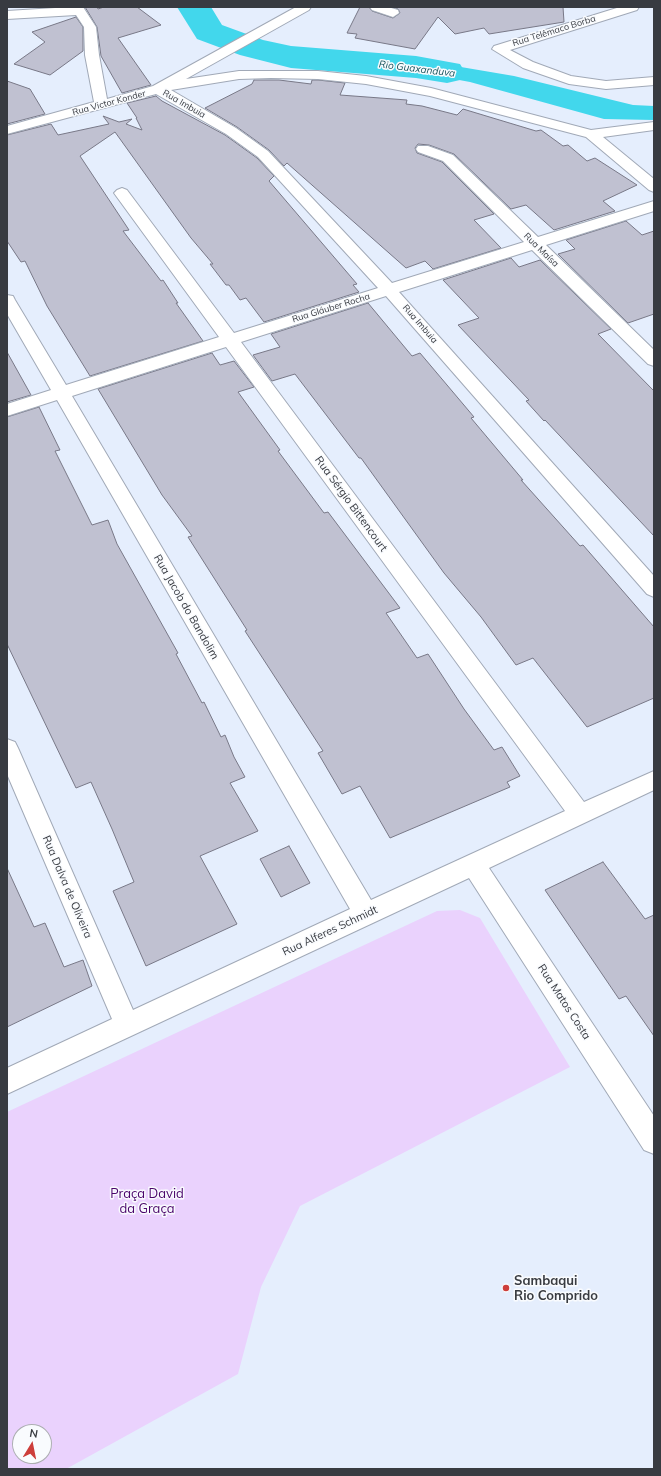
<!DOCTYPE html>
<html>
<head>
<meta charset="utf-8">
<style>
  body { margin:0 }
  #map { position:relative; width:661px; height:1476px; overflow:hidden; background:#e5eefd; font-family:Mulish,sans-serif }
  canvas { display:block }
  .frame { position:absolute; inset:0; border:8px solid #383b41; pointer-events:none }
  .north { position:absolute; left:12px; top:1424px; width:40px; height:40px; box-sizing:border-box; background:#f9fbfe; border:1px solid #acaeb2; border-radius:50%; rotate:10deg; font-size:11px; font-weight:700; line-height:16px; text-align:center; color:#383b41 }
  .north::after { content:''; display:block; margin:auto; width:14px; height:18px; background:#cd3e3b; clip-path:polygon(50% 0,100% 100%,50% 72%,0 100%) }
</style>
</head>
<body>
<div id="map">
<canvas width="661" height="1476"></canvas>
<div class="frame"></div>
<div class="north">N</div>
</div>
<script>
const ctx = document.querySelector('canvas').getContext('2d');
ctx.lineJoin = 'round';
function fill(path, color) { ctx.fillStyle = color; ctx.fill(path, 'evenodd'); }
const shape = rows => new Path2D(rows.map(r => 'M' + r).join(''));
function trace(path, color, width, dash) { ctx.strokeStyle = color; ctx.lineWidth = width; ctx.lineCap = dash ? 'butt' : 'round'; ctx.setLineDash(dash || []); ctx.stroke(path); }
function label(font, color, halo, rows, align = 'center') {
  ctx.font = font + ' Mulish,sans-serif'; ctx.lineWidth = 3; ctx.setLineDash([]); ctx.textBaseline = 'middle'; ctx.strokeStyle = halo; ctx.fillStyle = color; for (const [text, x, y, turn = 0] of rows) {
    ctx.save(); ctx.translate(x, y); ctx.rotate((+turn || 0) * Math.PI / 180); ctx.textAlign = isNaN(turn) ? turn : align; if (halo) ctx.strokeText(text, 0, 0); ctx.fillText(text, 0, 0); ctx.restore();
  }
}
const green = shape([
  [460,910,480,918,570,1067,300,1206,261,1287,238,1374,66,1469,7,1469,7,1112,437,911],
  [20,1432,44,1432,44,1456,20,1456]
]);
const water = shape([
  [252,48,311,61,337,63,455,66,514,76,633,105,654,106,654,120,604,119,470,82,443,77,360,69,307,66,247,55]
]);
const river = shape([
  [177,7,211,7,222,25,263,40,291,46,416,56,460,64,465,72,460,80,447,83,416,78,291,68,240,55,197,39,177,7]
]);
const building = shape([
  [85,7,97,7,98,9,104,7,137,7,161,25,118,38,151,85,122,93,101,56,97,27,85,7],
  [360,7,369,7,372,11,393,18,400,13,398,9,393,7,563,7,564,22,489,34,484,28,455,34,438,17,415,49,355,38,357,34,347,33,360,7],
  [76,17,83,27,83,51,50,75,14,64,45,42,32,32,76,17],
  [254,80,279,80,311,84,312,80,318,80,345,83,340,95,407,100,406,104,422,106,457,115,463,109,536,131,541,130,563,146,568,145,587,161,595,158,637,185,603,201,615,211,554,230,526,205,511,209,454,154,429,145,418,144,415,148,417,153,442,162,494,214,474,220,501,248,433,269,425,261,406,268,287,163,284,166,269,150,237,127,205,108,252,84,254,80],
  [7,81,30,89,45,114,7,124,7,81],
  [156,96,162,101,225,135,257,158,274,176,269,181,357,284,353,285,359,292,264,322,246,298,240,300,229,285,226,285,210,264,213,264,191,238,115,132,80,156,129,230,123,231,161,281,163,280,178,303,176,303,203,341,90,376,47,306,25,261,21,262,7,241,7,135,51,124,58,135,109,124,103,116,119,122,132,119,126,124,142,130,136,118,137,118,127,103,156,96],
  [626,221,642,235,654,231,654,314,628,323,558,254,575,249,566,240,626,221],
  [511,258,519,267,540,260,611,329,598,334,654,391,654,536,545,420,544,421,526,401,529,400,458,325,479,318,443,280,511,258],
  [368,303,412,356,420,353,474,417,471,418,523,480,521,480,580,546,583,545,654,627,654,698,587,727,533,658,516,665,481,617,444,573,361,458,359,458,295,374,272,381,253,355,280,347,271,334,368,303],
  [7,352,31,395,7,402,7,352],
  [212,353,220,365,234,361,254,387,238,392,280,450,278,451,324,513,328,512,400,608,386,613,417,658,428,654,464,709,494,750,502,747,520,776,507,782,510,787,390,838,360,786,342,794,318,753,323,751,245,631,247,630,188,537,192,536,162,495,98,389,212,353],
  [39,407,60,450,55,451,92,525,108,520,117,544,178,653,176,654,202,703,204,702,221,737,225,735,234,757,245,777,230,783,258,831,200,856,237,924,146,966,113,891,134,882,112,829,91,782,76,788,7,644,7,417,39,407],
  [289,846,310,883,281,897,260,859,289,846],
  [603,862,645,919,654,915,654,1036,626,996,619,999,545,890,603,862],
  [7,868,34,927,45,923,64,967,83,960,92,986,7,1027,7,868]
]);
const street = shape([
  [71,7,83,7,96,27,99,55,107,99,153,86,296,7,311,7,309,10,186,79,239,71,318,71,366,76,431,88,591,130,654,122,654,130,603,137,654,179,654,192,649,190,586,137,430,96,366,84,318,79,271,78,239,79,171,90,236,128,268,151,392,283,524,242,443,161,418,152,416,149,418,146,428,146,453,155,538,237,654,201,654,211,546,245,654,350,654,366,648,364,532,250,399,292,654,576,654,597,647,594,386,296,241,342,584,802,654,771,654,790,489,868,654,1116,654,1154,644,1150,469,878,7,1094,7,1068,112,1019,7,774,7,739,15,742,18,748,133,1010,350,909,57,400,7,416,7,404,51,390,7,314,7,295,13,296,15,300,66,385,219,337,114,193,117,190,122,188,127,190,234,333,378,288,258,157,226,134,156,94,7,134,7,126,94,102,85,55,84,27,76,15,7,19,7,11,71,7],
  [226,347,565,811,371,900,72,396,226,347],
  [370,7,388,7,398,10,399,13,393,17,372,10,370,7],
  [620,7,639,7,637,10,510,50,533,62,571,76,606,81,654,77,654,85,606,89,569,84,523,68,492,49,494,46,620,7]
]);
const markers = [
  [506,1288,4,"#cd3e3b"]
];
const farStreetnames = [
  ["Rua Telêmaco Borba",554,31,-17],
  ["Rua Victor Konder",109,103,-15],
  ["Rua Imbuia",184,104,30],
  ["Rua Maísa",541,250,44],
  ["Rua Gláuber Rocha",331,308,-17],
  ["Rua Imbuia",420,324,49]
];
const farWaternames = [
  ["Rio Guaxanduva",417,69,7]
];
const streetNames = [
  ["Rua Sérgio Bittencourt",351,504,54],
  ["Rua Jacob do Bandolim",186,607,60],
  ["Rua Dalva de Oliveira",67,887,67],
  ["Rua Alferes Schmidt",330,931,-25],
  ["Rua Matos Costa",564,1002,57]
];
const nearParknames = [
  ["Praça David",147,1194],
  ["da Graça",147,1209]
];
const nearPoinames = [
  ["Sambaqui",514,1281],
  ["Rio Comprido",514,1296]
];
fill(green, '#ead2fd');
fill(water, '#42d7ec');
fill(river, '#42d7ec');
fill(building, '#c0c1d1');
trace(building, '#787887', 1);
trace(street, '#a1a9b7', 2);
fill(street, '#fff');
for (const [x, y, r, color] of markers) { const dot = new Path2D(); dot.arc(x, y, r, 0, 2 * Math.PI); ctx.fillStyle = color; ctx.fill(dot); trace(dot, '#f9fbfe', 1.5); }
label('9px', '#383b41', '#f9fbfe', farStreetnames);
label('italic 10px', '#15535b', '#f9fbfe', farWaternames);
label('11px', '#383b41', '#f9fbfe', streetNames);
label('13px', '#4a056b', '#f9fbfe', nearParknames);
label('bold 13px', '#383b41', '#f9fbfe', nearPoinames, 'left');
</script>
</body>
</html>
